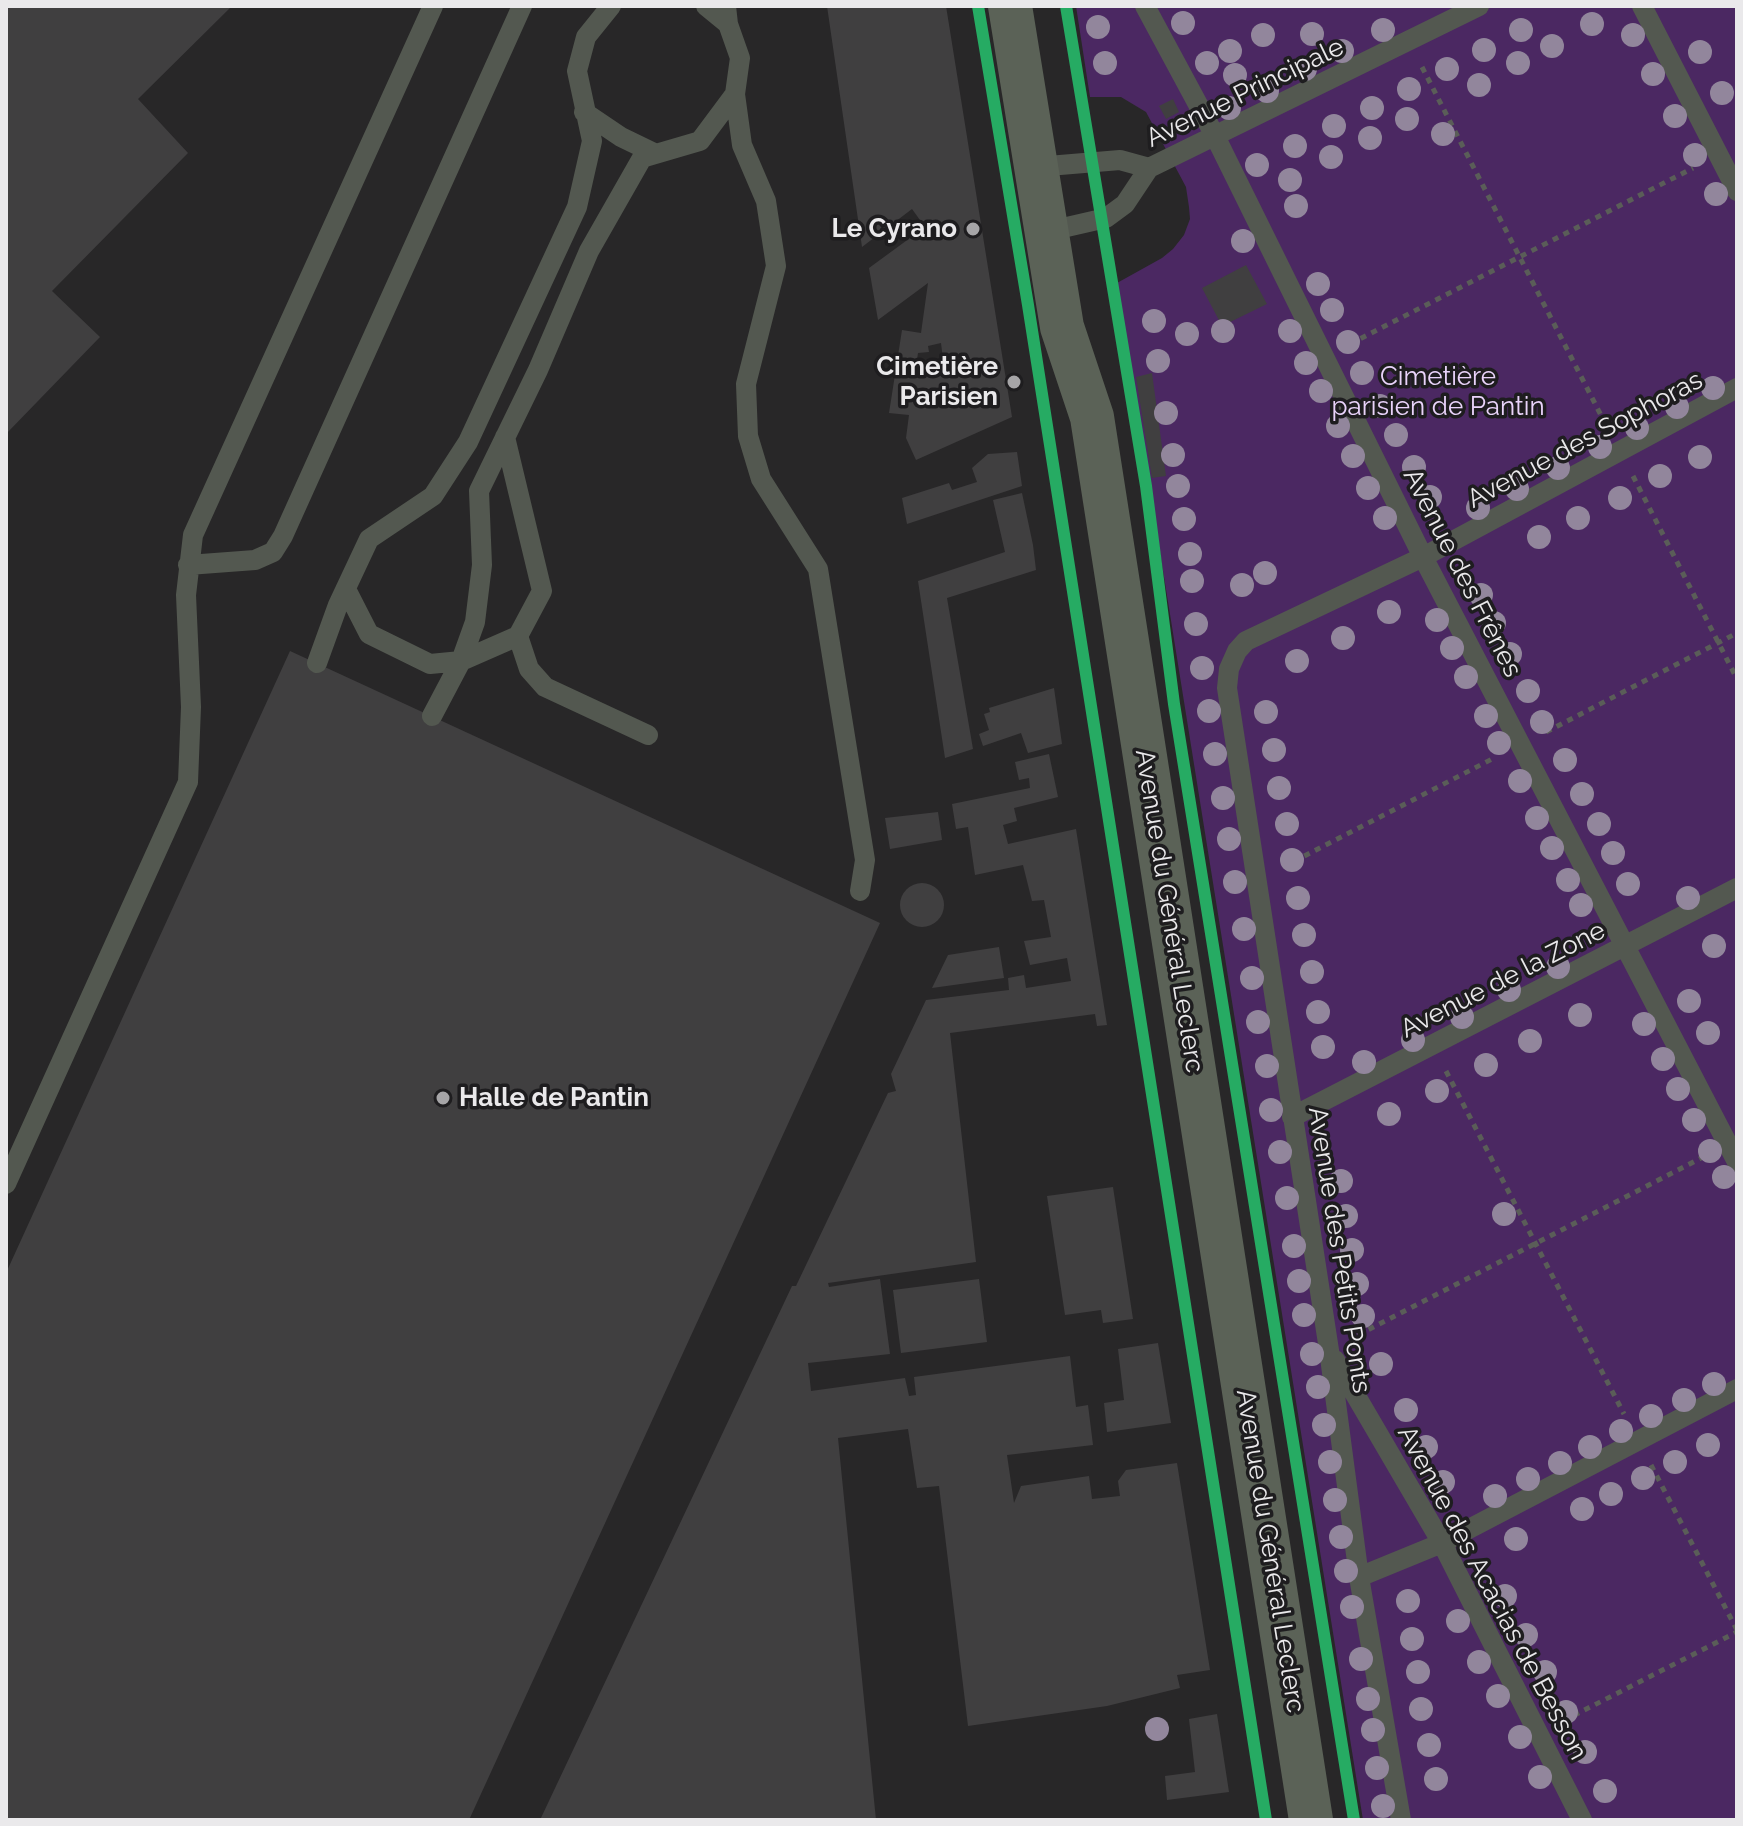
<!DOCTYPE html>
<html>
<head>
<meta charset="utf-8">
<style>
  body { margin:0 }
  #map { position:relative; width:1743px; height:1826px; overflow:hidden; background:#282728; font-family:Raleway,sans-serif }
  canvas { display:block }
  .frame { position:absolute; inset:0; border:8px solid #eae9eb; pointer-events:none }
</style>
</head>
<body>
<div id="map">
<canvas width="1743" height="1826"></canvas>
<div class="frame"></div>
</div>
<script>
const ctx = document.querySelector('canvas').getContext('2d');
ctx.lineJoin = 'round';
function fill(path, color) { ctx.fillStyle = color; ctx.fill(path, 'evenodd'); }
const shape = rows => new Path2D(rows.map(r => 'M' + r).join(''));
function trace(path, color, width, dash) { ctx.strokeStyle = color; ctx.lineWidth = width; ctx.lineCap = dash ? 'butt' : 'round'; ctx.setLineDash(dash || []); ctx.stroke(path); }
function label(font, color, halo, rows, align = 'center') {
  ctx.font = font + ' Raleway,sans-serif'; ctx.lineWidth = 7; ctx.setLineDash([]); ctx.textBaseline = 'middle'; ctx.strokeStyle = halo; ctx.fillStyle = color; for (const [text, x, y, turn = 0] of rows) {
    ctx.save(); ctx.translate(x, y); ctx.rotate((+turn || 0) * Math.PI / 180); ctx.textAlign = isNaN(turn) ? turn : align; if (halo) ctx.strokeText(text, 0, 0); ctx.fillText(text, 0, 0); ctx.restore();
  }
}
const green = shape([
  [1076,6,1737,6,1737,1820,1363,1820,1117,283,1162,258,1173,249,1184,235,1190,219,1189,207,1186,187,1146,112,1121,97,1090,97]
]);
const building = shape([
  [6,6,232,6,138,99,188,153,52,291,100,337,6,434],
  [827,6,946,6,1012,417,916,460,906,438,909,415,889,413,902,330,921,333,928,283,878,320,869,268,925,227,912,209,862,247],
  [941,343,944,367,915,373,918,353,929,352,928,346],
  [1173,99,1179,112,1166,119,1159,106],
  [1246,265,1267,304,1222,326,1202,288],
  [1152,373,1166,476,1152,478,1136,377],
  [1017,452,1022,486,907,524,902,498,949,483,952,490,977,482,972,468,988,454],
  [1022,493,1033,545,1036,570,947,598,973,749,945,758,918,581,1005,552,993,500],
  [290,651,880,923,469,1820,6,1820,6,1273],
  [1054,688,1062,744,1028,753,1021,733,983,746,979,734,989,730,984,714,990,712,989,708],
  [1049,754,1058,797,1014,808,1017,821,1003,825,1008,844,1076,829,1107,1025,1097,1026,1095,1014,950,1033,976,1262,828,1283,829,1287,880,1279,890,1354,808,1363,811,1391,905,1378,909,1396,916,1395,914,1377,1070,1356,1076,1407,1088,1405,1093,1445,1007,1455,1014,1503,1021,1486,1089,1476,1092,1499,1120,1496,1118,1481,1126,1470,1177,1463,1210,1670,1177,1675,1180,1688,1107,1706,968,1726,939,1486,917,1488,908,1429,838,1438,876,1820,540,1820,792,1286,796,1286,888,1093,896,1091,891,1074,926,1000,1009,990,1008,978,1024,975,1026,988,1071,981,1067,958,1030,965,1024,941,1051,937,1044,900,1032,901,1023,865,975,875,968,827,956,829,952,804,1030,788,1029,778,1019,780,1015,762],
  [938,812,942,840,890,849,885,818],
  '900 905a22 22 0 1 1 44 0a22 22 0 1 1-44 0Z',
  [999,947,1004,978,932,988,948,955],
  [1113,1187,1133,1319,1103,1323,1101,1310,1065,1315,1047,1196],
  [979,1279,987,1342,901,1353,893,1290],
  [1158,1343,1171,1423,1107,1432,1104,1403,1124,1400,1118,1349],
  [1217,1714,1229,1792,1167,1800,1165,1776,1195,1772,1189,1719]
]);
const path = shape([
  [1422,67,1606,425],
  [1350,344,1693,168],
  [1633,476,1737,679],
  [1546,732,1737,633],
  [1283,867,1494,758],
  [1446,1071,1624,1414],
  [1358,1335,1701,1158],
  [1651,1465,1737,1630],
  [1563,1721,1737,1632]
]);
const service = shape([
  [706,6,728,24],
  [1145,6,1215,136,1423,557,1737,1162],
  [1642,6,1737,191],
  [735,94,742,145,766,201,776,266,746,384,748,436,761,479,818,569,865,860,860,891],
  [584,112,621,137,654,153],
  [1036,167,1120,160,1149,168],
  [1045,232,1106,218,1125,204,1149,168,1479,6],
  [188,565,255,560,273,552,283,536,522,6],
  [346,589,369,634,430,664,461,661,475,622,482,565,479,491,538,370,589,251,642,158,700,141,735,94,740,58,728,24,726,6],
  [518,636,529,669,545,687,648,735],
  [317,663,338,605,369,539,433,496,468,442,577,207,592,141,577,71,586,37,611,6],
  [432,716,461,661,518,636,542,591,505,437],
  [1292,1117,1737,888],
  [6,1184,188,782,191,707,186,595,193,535,433,6],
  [1335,1360,1442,1543,1582,1820],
  [1359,1577,1442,1543,1737,1389],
  [1401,1820,1359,1577,1329,1350,1227,688,1229,669,1237,651,1246,641,1423,557,1737,388]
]);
const primary = shape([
  [1010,6,1062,327,1092,417,1311,1820]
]);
const cycleway = shape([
  [978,6,1028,305,1266,1820],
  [1066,6,1146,486,1174,704,1354,1820]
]);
const trees = [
  [1183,23],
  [1592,24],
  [1098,27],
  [1383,30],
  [1521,30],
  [1312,34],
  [1263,35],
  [1633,35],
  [1552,46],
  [1484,50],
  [1230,51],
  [1342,51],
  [1700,52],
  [1105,63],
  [1207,63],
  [1518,63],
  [1305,69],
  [1447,69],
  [1653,74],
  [1235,75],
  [1479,85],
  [1409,89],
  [1267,91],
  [1722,93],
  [1229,108],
  [1372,108],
  [1675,116],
  [1407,119],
  [1334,126],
  [1443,134],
  [1370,138],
  [1295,146],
  [1695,155],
  [1331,157],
  [1257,165],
  [1290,180],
  [1716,194],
  [1296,206],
  [1243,241],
  [1318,284],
  [1332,310],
  [1154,321],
  [1223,331],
  [1290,331],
  [1187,334],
  [1348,342],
  [1158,361],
  [1306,363],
  [1362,373],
  [1713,388],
  [1321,391],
  [1380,406],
  [1677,407],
  [1166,413],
  [1338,426],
  [1637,428],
  [1396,435],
  [1600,447],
  [1173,455],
  [1353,456],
  [1700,457],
  [1414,467],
  [1558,468],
  [1660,476],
  [1178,486],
  [1368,488],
  [1517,489],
  [1430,497],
  [1620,498],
  [1478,508],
  [1385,518],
  [1578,518],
  [1184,519],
  [1539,537],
  [1190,554],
  [1265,573],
  [1192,581],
  [1242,585],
  [1481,595],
  [1389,612],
  [1437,620],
  [1494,623],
  [1196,624],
  [1343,638],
  [1452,648],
  [1510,654],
  [1297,661],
  [1202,668],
  [1466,677],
  [1528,691],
  [1209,711],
  [1266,712],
  [1486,716],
  [1542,722],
  [1499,743],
  [1274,750],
  [1215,754],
  [1565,760],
  [1520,781],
  [1279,788],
  [1582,794],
  [1223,798],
  [1537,818],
  [1287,824],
  [1599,824],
  [1229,839],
  [1552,848],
  [1613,853],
  [1292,860],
  [1568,880],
  [1235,882],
  [1628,884],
  [1298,898],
  [1688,898],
  [1581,905],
  [1244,929],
  [1304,935],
  [1714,946],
  [1558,967],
  [1312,972],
  [1252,978],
  [1509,990],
  [1689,1001],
  [1318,1012],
  [1580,1015],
  [1462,1017],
  [1258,1022],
  [1644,1024],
  [1708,1033],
  [1413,1040],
  [1530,1041],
  [1323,1047],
  [1663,1059],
  [1364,1062],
  [1486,1065],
  [1267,1066],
  [1678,1089],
  [1437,1091],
  [1271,1110],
  [1389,1114],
  [1694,1120],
  [1710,1151],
  [1280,1152],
  [1724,1177],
  [1341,1181],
  [1287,1198],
  [1504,1214],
  [1346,1216],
  [1294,1246],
  [1352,1250],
  [1299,1281],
  [1357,1284],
  [1304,1315],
  [1363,1316],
  [1312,1354],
  [1381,1364],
  [1714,1384],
  [1318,1387],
  [1684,1400],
  [1406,1410],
  [1651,1416],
  [1324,1425],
  [1621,1431],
  [1708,1445],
  [1426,1447],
  [1590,1447],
  [1330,1462],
  [1675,1462],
  [1560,1463],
  [1643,1478],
  [1528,1479],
  [1443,1482],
  [1611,1494],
  [1495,1496],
  [1335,1500],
  [1582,1509],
  [1341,1537],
  [1516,1539],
  [1346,1571],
  [1505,1596],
  [1408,1601],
  [1352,1607],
  [1458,1621],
  [1526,1635],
  [1412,1639],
  [1361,1659],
  [1479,1662],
  [1418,1672],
  [1545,1672],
  [1498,1696],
  [1368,1699],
  [1421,1709],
  [1566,1712],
  [1157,1729],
  [1373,1730],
  [1520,1737],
  [1429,1745],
  [1585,1752],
  [1377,1768],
  [1540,1777],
  [1436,1779],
  [1605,1791],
  [1383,1806]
];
const markers = [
  [973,229,8,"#a6a5a7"],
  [1014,382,8,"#a6a5a7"],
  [443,1098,8,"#a6a5a7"]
];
const streetNames = [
  ["Avenue Principale",1245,93,-26],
  ["Avenue des Sophoras",1585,440,-28],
  ["Avenue des Frênes",1462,573,63],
  ["Avenue du Général Leclerc",1169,911,81],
  ["Avenue de la Zone",1503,980,-27],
  ["Avenue des Petits Ponts",1339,1250,81],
  ["Avenue du Général Leclerc",1270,1551,81],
  ["Avenue des Acacias de Besson",1492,1593,62]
];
const poiNames = [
  ["Le Cyrano",957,229],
  ["Cimetière",998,367],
  ["Parisien",998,397],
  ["Halle de Pantin",459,1098,"left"]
];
const parkNames = [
  ["Cimetière",1438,377],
  ["parisien de Pantin",1438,407]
];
fill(green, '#4b2862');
fill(building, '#403f40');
trace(path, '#5a5d58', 5, [6, 6]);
trace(service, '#535850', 20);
trace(primary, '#5b6257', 44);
trace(cycleway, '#26ab63', 12);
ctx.fillStyle = '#92869c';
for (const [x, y] of trees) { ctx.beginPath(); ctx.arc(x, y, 12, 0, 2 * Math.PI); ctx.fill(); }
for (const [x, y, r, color] of markers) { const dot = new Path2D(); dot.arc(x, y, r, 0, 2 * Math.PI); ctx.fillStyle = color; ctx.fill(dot); trace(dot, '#1e1d1f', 3); }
label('26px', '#eae9eb', '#1e1d1f', streetNames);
label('bold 26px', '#eae9eb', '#1e1d1f', poiNames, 'right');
label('26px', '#e9d3fa', '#1e1d1f', parkNames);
</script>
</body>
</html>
